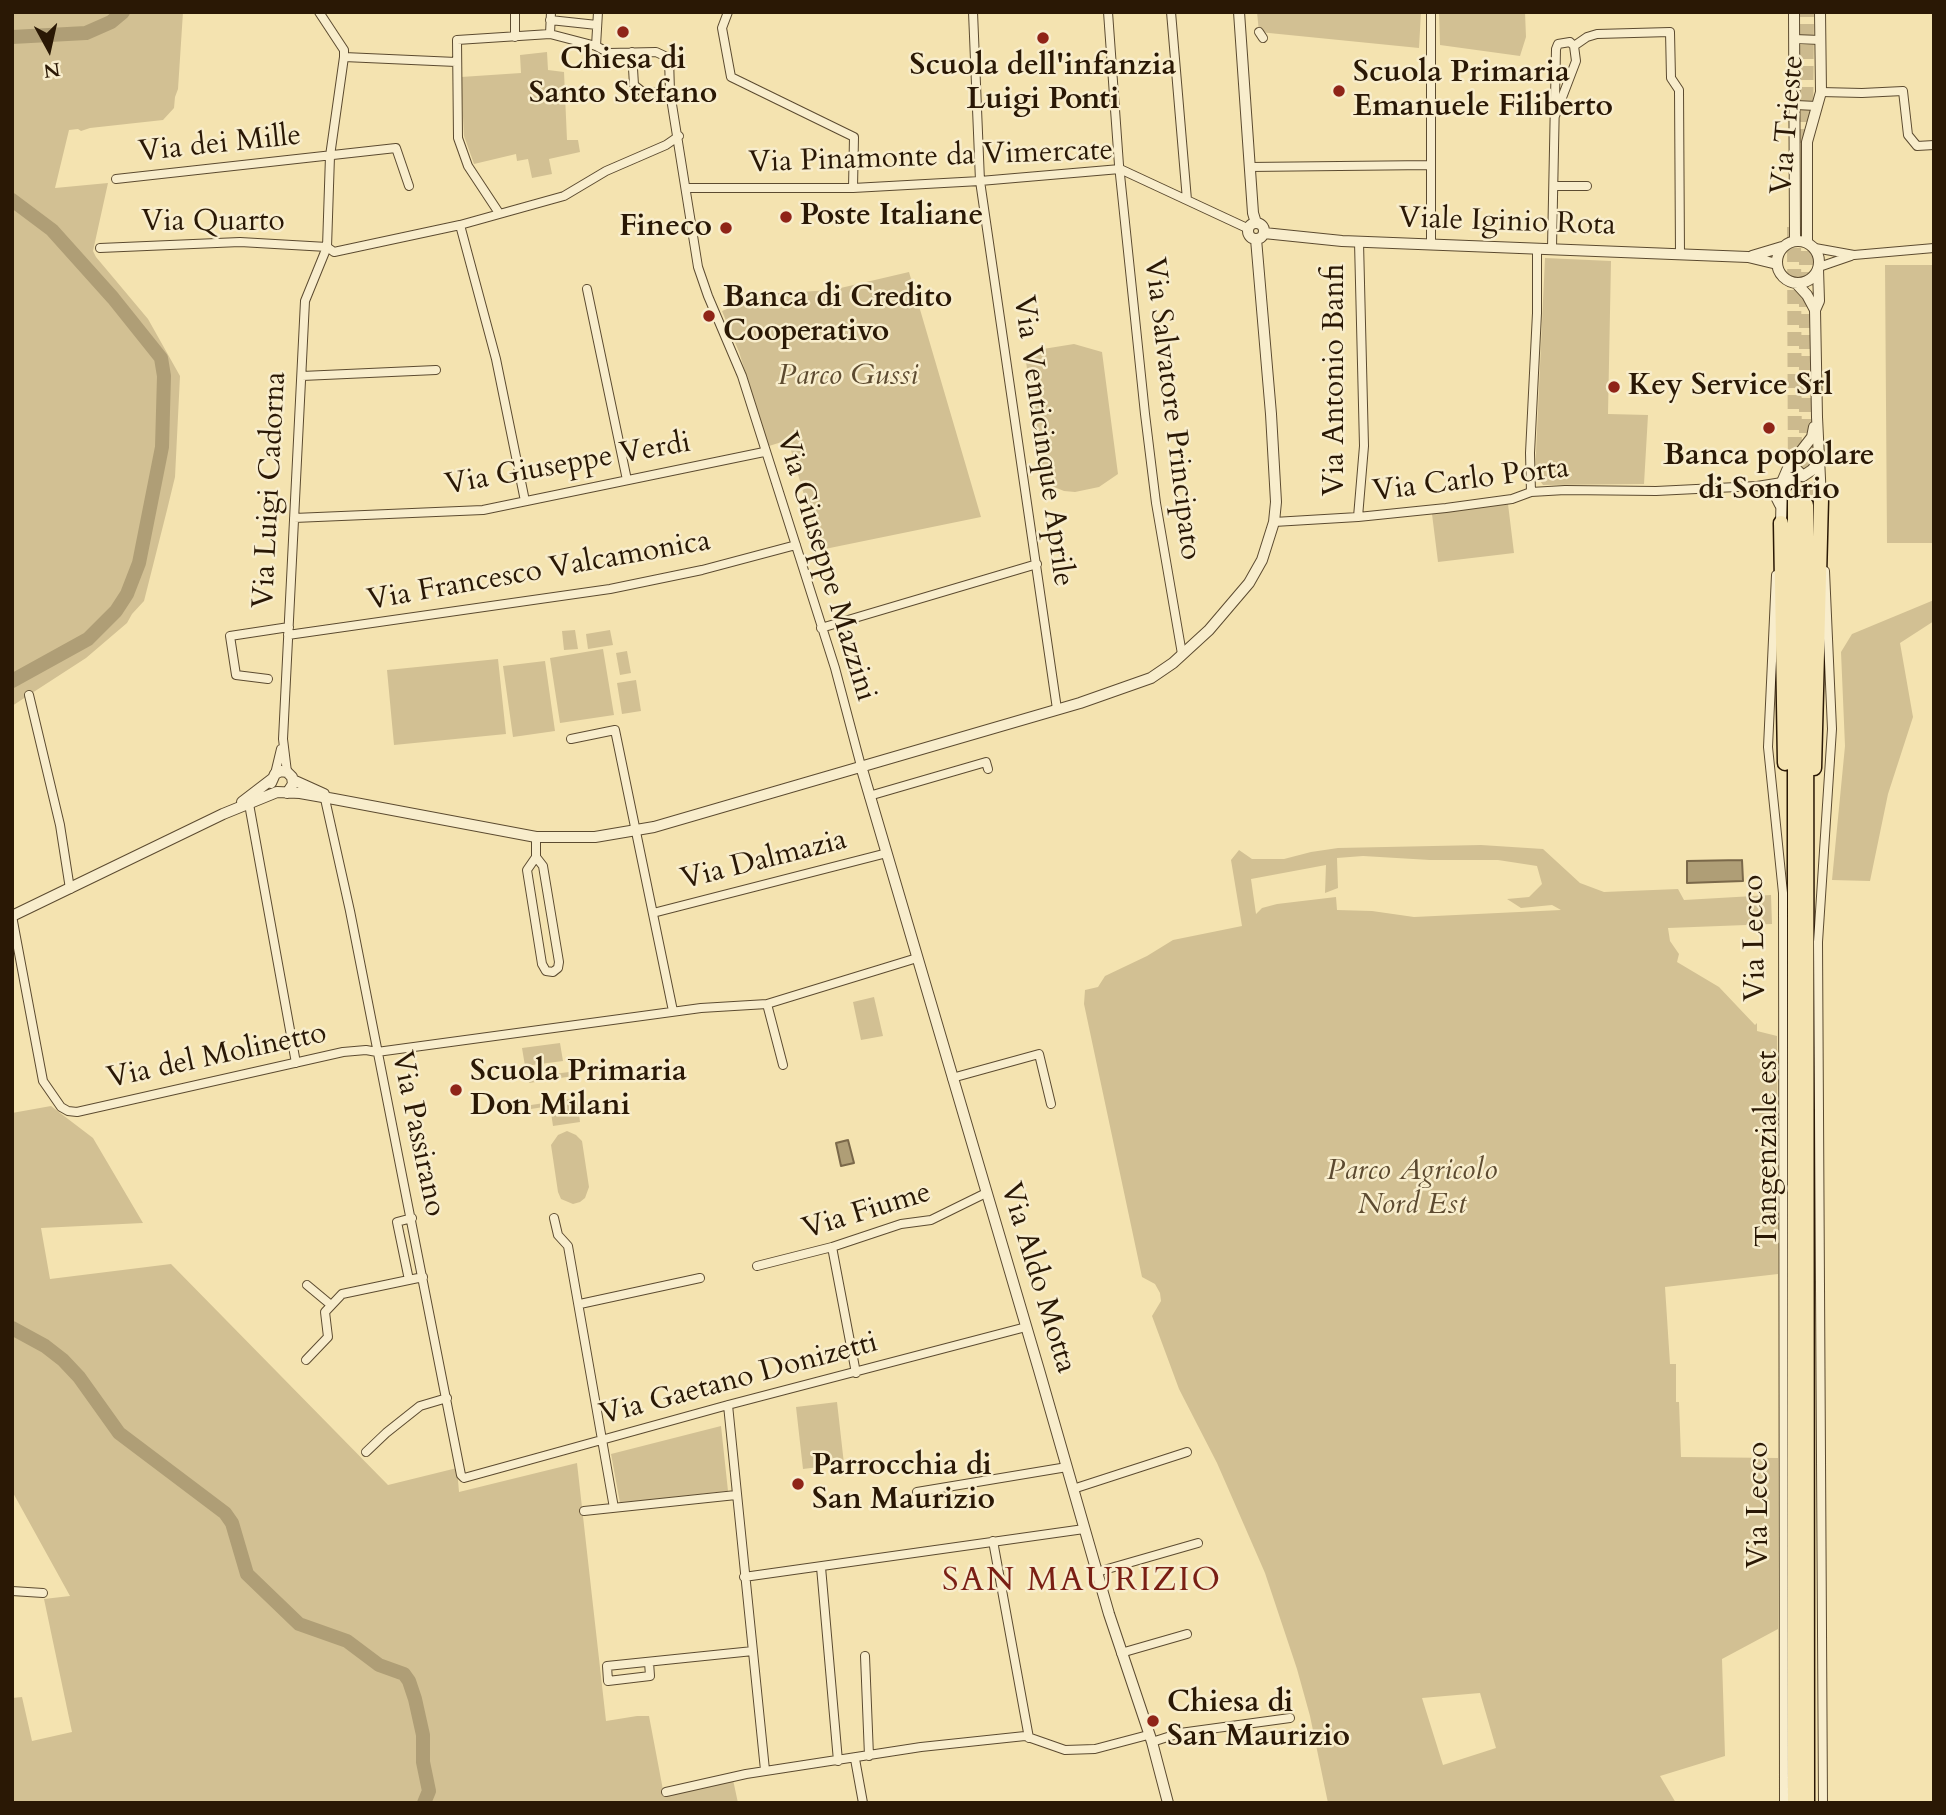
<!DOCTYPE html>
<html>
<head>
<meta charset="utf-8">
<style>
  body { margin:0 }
  #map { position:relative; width:1946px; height:1815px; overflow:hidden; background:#f4e3b0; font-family:Cardo,serif }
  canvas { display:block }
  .frame { position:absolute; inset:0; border:14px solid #2a1805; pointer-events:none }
  .north { position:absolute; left:14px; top:14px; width:70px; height:70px; -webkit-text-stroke:5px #f8edcc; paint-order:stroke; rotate:172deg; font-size:19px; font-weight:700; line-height:28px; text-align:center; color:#2a1805 }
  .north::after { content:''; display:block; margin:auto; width:24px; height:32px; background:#2a1805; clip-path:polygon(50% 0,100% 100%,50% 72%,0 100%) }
</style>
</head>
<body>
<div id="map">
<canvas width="1946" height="1815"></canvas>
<div class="frame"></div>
<div class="north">N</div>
</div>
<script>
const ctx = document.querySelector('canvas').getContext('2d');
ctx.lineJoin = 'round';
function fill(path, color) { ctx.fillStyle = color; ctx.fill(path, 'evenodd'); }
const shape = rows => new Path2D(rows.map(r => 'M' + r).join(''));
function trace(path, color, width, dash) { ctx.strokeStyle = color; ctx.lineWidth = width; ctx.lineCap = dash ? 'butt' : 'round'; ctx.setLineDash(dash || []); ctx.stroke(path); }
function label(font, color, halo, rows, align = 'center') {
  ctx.font = font + ' Cardo,serif'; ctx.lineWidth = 5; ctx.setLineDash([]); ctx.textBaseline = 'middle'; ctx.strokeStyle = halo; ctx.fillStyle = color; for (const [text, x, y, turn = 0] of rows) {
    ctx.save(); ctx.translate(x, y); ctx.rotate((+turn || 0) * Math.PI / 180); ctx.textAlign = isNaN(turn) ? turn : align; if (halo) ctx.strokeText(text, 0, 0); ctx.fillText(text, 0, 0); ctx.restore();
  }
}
const green = shape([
  [12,12,183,12,178,89,175,97,174,108,163,120,90,128,81,131,78,129,69,130,55,188,108,183,93,251,96,257,148,319,180,376,175,477,167,510,144,601,132,614,127,623,86,658,12,706],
  [1257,12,1421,12,1419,48,1259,32],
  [1439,12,1525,12,1526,37,1520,56,1440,45],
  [547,52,548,70,564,72,567,140,578,140,580,152,549,159,552,174,532,178,528,159,517,161,516,154,474,164,464,136,461,77,521,73,520,55],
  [1545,258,1611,261,1608,414,1648,415,1644,484,1543,485,1535,474],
  [1885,265,1934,265,1934,543,1887,543],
  [909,272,981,517,820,550,788,440,769,446,739,352,722,311,764,294,832,290],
  [1074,344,1102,352,1118,474,1099,487,1075,492,1064,491,1044,483,1026,362,1033,354,1043,349],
  [1508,504,1514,553,1438,562,1432,514],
  [1934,600,1934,621,1900,643,1913,717,1888,794,1870,881,1832,880,1845,746,1841,652,1852,634],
  [575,630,578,649,564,650,562,631],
  [610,630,613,645,588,649,586,634],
  [603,649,614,715,560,723,550,658],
  [627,651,631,673,620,675,616,653],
  [498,659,506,734,394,745,387,670],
  [545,661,555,731,513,737,503,666],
  [636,680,641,711,622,714,617,683],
  [1481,845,1543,849,1580,883,1604,892,1678,889,1684,900,1771,895,1772,924,1668,928,1670,941,1679,954,1677,962,1719,987,1755,1025,1757,1023,1757,1031,1777,1036,1778,1274,1665,1287,1670,1364,1676,1364,1676,1402,1679,1402,1681,1457,1778,1458,1778,1629,1722,1659,1725,1756,1660,1776,1676,1803,1328,1803,1310,1716,1297,1669,1265,1573,1217,1463,1179,1389,1152,1316,1161,1301,1160,1293,1155,1284,1142,1277,1084,1004,1085,990,1098,987,1105,976,1147,956,1173,940,1242,926,1231,860,1239,850,1252,859,1284,859,1311,852,1338,848],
  [1363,856,1430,860,1498,860,1537,866,1542,884,1529,897,1507,899,1521,908,1552,905,1561,910,1414,917,1372,911,1337,910,1336,897,1277,904,1262,908,1256,914,1251,879,1326,865,1325,893,1338,888,1337,858],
  [1480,1693,1496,1748,1443,1765,1422,1698],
  [874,997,883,1036,861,1040,853,1002],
  [560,1043,563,1061,525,1066,522,1048],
  [569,1072,573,1073,573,1076,529,1083,531,1077],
  [577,1098,580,1122,553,1126,550,1106,531,1109,531,1105],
  [51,1106,93,1138,143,1223,41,1228,50,1279,171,1264,388,1485,457,1468,459,1492,577,1463,606,1721,637,1716,649,1716,663,1790,732,1775,738,1803,12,1803,12,1698,22,1697,32,1741,72,1732,44,1599,70,1596,12,1491,12,1113],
  [567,1131,576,1135,582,1141,589,1187,585,1198,580,1202,573,1204,561,1199,558,1192,551,1145,558,1135],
  [837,1402,844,1464,803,1469,796,1407],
  [721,1426,728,1491,620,1503,611,1454]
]);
const water = shape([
  [1742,860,1743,881,1687,883,1687,861,1742,860],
  [848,1140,854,1163,841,1166,836,1143,848,1140]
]);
const river = shape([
  [12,37,86,33,111,22,123,12],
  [12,200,52,230,113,298,161,358,164,376,162,447,139,563,127,594,116,611,88,639,12,681],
  [12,1328,45,1346,63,1360,79,1377,119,1433,225,1513,232,1523,247,1574,299,1624,347,1641,379,1665,404,1674,409,1681,415,1699,423,1735,423,1762,429,1791,424,1803]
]);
const motorwayTunnel = shape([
  [1806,143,1807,12],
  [1794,227,1795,496],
  [1806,230,1806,505]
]);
const minor = shape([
  [728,12,722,28,731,77,854,137,853,188],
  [973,12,980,181,1057,709],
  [1108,12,1119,165,1145,414,1156,503,1182,654],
  [1171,12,1187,200],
  [550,20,597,25],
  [1259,32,1263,38],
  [550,34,551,12],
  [515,37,515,12],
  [1794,39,1820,40],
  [596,46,598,12],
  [1574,46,1587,37,1597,34,1670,32,1671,78,1679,90,1680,254],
  [632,52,634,85,644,93,670,92],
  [344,57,456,62],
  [1821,92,1862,93,1903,91,1908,135,1917,146,1934,145],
  [1796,105,1816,106],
  [1249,167,1430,165],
  [116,179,396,148,409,186],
  [1554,186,1587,186],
  [687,188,853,188,980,181,1120,169,1249,229],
  [499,213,468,166,458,138,457,40,550,34,596,46,609,53,656,52,669,58,670,92,698,267,708,296,742,376,835,668,861,766],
  [460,225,496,359,525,501],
  [1431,244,1431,12],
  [100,248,240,242,327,247,334,252,460,225,564,196,606,171,666,145,679,136],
  [1552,248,1556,49,1558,44,1570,42,1574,46,1576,61,1555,116],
  [1815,248,1854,255,1934,248],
  [1819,267,1851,256],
  [587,289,627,480],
  [302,376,436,370],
  [1760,487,1773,493,1779,505],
  [1531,492,1530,453,1537,313,1537,248],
  [1358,517,1364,446,1359,242],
  [294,518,483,510,764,452],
  [1274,522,1358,517,1446,508,1512,499,1531,492,1565,490,1656,491,1757,486,1782,482,1803,476],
  [1776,575,1768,747,1783,893,1784,1803],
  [821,628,1037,564],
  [288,635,610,589,702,570,796,545],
  [268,679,236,675,230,636,289,627],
  [29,695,60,825,70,889],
  [571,739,615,730,673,1011],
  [287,772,283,739,305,301,327,247,330,156,344,57,344,50,319,12],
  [275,774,281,749],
  [869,796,986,762,988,769],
  [325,799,350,911,461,1475,464,1478,728,1405,1026,1327],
  [249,804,296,1063],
  [536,837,536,857,543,866,559,962,558,968,553,972,546,971,542,964,527,870,536,857],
  [653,913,887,853],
  [12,916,43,1081,61,1107,68,1111,77,1112,343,1052,366,1050,377,1052,701,1008,767,1004,917,958],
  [767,1004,783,1065],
  [952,1078,1039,1054,1051,1104],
  [554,1218,558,1235,568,1246,614,1508],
  [832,1247,856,1373],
  [757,1266,832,1247,901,1224,931,1220,986,1193],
  [409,1280,397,1222,412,1218],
  [307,1285,331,1305],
  [580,1304,700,1278],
  [306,1360,328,1337,325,1312,342,1294,423,1277],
  [728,1405,765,1770],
  [366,1452,386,1433,420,1406,447,1398],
  [1073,1489,1187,1452],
  [917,1492,1067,1467],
  [584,1511,736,1495],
  [993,1541,1029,1738],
  [821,1567,838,1761],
  [1097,1572,1198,1543],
  [744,1577,1084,1529],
  [12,1591,43,1593],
  [1121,1653,1187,1634],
  [865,1656,869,1756],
  [649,1662,650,1676,608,1681,607,1666,753,1651],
  [1152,1742,1180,1733,1290,1718],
  [855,1759,863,1803],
  [666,1792,746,1774,921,1747,1025,1736,1065,1750,1095,1749,1148,1735],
  [1823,1803,1818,942,1832,729,1825,571]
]);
const tertiary = shape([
  [1239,12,1253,213,1256,223],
  [1794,12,1795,240],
  '1248 231a8 8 0 1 1 16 0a8 8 0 1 1-16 0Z',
  [1264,233,1342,241,1748,257,1777,264],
  '1777 262a21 21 0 1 1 42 0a21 21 0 1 1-42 0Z',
  [1807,242,1807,142,1821,92,1820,12],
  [1752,256,1782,247],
  [1818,269,1819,301,1815,310,1817,417,1821,499],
  [1796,283,1807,295,1815,310],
  [1797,458,1795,468,1803,476,1812,470,1818,463],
  [1781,523,1782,482,1788,468,1812,437,1814,427],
  [861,766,1039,1370,1109,1614,1152,1742,1168,1803],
  [293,780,324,794],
  [271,783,275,774,281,771,287,772,292,777,293,784,287,793],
  [242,802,272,779],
  [12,916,223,814,277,792,300,793,334,799,536,837,595,837,654,827,1080,703,1151,678,1173,663,1209,630,1249,583,1262,560,1274,522,1276,502,1271,414,1256,239]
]);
const motorway = shape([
  [1795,496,1795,1803],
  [1806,505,1807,1803],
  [1781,523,1785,763],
  [1814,768,1821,499]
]);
const markers = [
  [623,32,7,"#8f2418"],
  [1043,38,7,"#8f2418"],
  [1339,91,7,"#8f2418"],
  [786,217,7,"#8f2418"],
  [726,228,7,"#8f2418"],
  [709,316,7,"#8f2418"],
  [1614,387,7,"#8f2418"],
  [1769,428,7,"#8f2418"],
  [456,1090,7,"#8f2418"],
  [798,1484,7,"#8f2418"],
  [1153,1721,7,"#8f2418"]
];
const poiNames = [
  ["Chiesa di",623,61,"center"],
  ["Santo Stefano",623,95,"center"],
  ["Scuola dell'infanzia",1043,67,"center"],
  ["Luigi Ponti",1043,101,"center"],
  ["Scuola Primaria",1353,74],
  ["Emanuele Filiberto",1353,108],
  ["Poste Italiane",800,217],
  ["Fineco",712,228,"right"],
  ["Banca di Credito",723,299],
  ["Cooperativo",723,333],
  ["Key Service Srl",1628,387],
  ["Banca popolare",1769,457,"center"],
  ["di Sondrio",1769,491,"center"],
  ["Scuola Primaria",470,1073],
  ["Don Milani",470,1107],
  ["Parrocchia di",812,1467],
  ["San Maurizio",812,1501],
  ["Chiesa di",1167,1704],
  ["San Maurizio",1167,1738]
];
const streetNames = [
  ["Via Trieste",1789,125,-85],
  ["Via dei Mille",220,145,-6],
  ["Via Pinamonte da Vimercate",931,158,-2],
  ["Via Quarto",213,223],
  ["Viale Iginio Rota",1507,223,2],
  ["Via Antonio Banfi",1336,380,-90],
  ["Via Salvatore Principato",1171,409,83],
  ["Via Venticinque Aprile",1042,441,82],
  ["Via Giuseppe Verdi",568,465,-10],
  ["Via Carlo Porta",1471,481,-7],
  ["Via Luigi Cadorna",271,490,-87],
  ["Via Giuseppe Mazzini",825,567,73],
  ["Via Francesco Valcamonica",539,572,-10],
  ["Via Dalmazia",764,861,-14],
  ["Via Lecco",1756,938,-91],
  ["Via del Molinetto",217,1057,-12],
  ["Via Passirano",417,1134,78],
  ["Tangenziale est",1769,1149,-90],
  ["Via Fiume",867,1212,-17],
  ["Via Aldo Motta",1037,1278,73],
  ["Via Gaetano Donizetti",739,1380,-15],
  ["Via Lecco",1760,1505,-90]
];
const parkNames = [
  ["Parco Gussi",848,377],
  ["Parco Agricolo",1412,1172],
  ["Nord Est",1412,1206]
];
const quarterNames = [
  ["SAN MAURIZIO",1082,1582]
];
fill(green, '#d2c093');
fill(water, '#af9e76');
trace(water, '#7a6849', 2);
trace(river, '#af9e76', 14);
trace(motorwayTunnel, '#ccba8e', 14, [14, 7]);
trace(minor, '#5c4b30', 10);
trace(tertiary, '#5c4b30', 12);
trace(motorway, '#2a1805', 17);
trace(minor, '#f8edcc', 8);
trace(tertiary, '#f8edcc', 10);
trace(motorway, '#f4e3b0', 14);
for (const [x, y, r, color] of markers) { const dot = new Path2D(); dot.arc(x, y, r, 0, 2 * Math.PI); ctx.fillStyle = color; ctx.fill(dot); trace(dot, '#f8edcc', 2.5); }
label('bold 30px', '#2a1805', '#f8edcc', poiNames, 'left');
label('30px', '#2a1805', '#f8edcc', streetNames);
label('italic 30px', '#5c4a30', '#f8edcc', parkNames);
ctx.letterSpacing = '2px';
label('33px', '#7a1f14', '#f8edcc', quarterNames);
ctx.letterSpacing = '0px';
</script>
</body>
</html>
